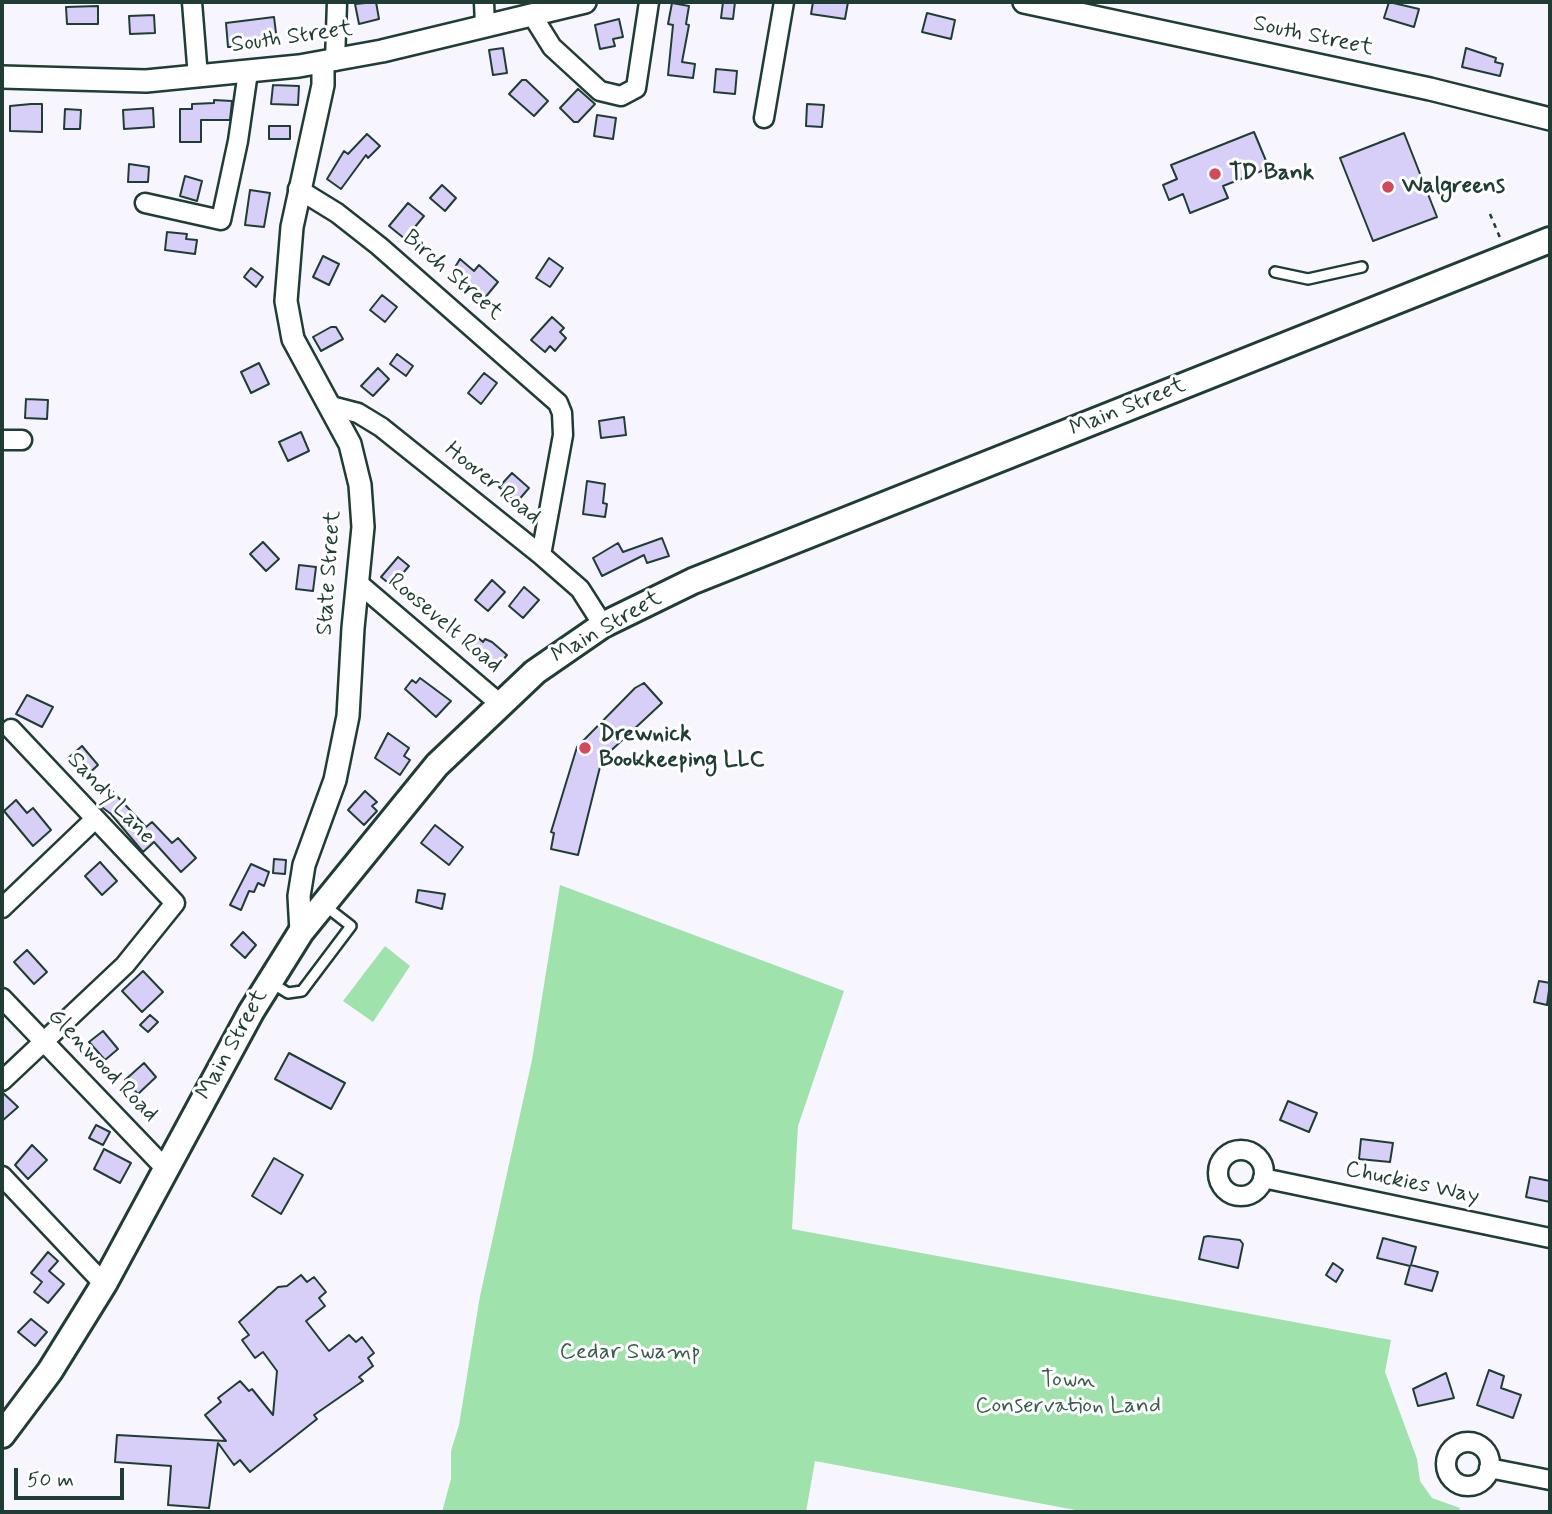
<!DOCTYPE html>
<html>
<head>
<meta charset="utf-8">
<style>
  body { margin:0 }
  #map { position:relative; width:1552px; height:1514px; overflow:hidden; background:#f7f5fe; font-family:Mynerve,sans-serif }
  canvas { display:block }
  .frame { position:absolute; inset:0; border:4px solid #1f3d34; pointer-events:none }
  .scale { position:absolute; left:14px; top:1468px; width:110px; height:32px; box-sizing:border-box; border:4px solid #1f3d34; border-top:0; padding-left:9px; font-size:21px; line-height:24px; white-space:nowrap; color:#1f3d34; -webkit-text-stroke:5px #fff; paint-order:stroke }
</style>
</head>
<body>
<div id="map">
<canvas width="1552" height="1514"></canvas>
<div class="frame"></div>
<div class="scale">50 m</div>
</div>
<script>
const ctx = document.querySelector('canvas').getContext('2d');
ctx.lineJoin = 'round';
function fill(path, color) { ctx.fillStyle = color; ctx.fill(path, 'evenodd'); }
const shape = rows => new Path2D(rows.map(r => 'M' + r).join(''));
function trace(path, color, width, dash) { ctx.strokeStyle = color; ctx.lineWidth = width; ctx.lineCap = dash ? 'butt' : 'round'; ctx.setLineDash(dash || []); ctx.stroke(path); }
function label(font, color, halo, rows, align = 'center') {
  ctx.font = font + ' Mynerve,sans-serif'; ctx.lineWidth = 6; ctx.setLineDash([]); ctx.textBaseline = 'middle'; ctx.strokeStyle = halo; ctx.fillStyle = color; for (const [text, x, y, turn = 0] of rows) {
    ctx.save(); ctx.translate(x, y); ctx.rotate((+turn || 0) * Math.PI / 180); ctx.textAlign = isNaN(turn) ? turn : align; if (halo) ctx.strokeText(text, 0, 0); ctx.fillText(text, 0, 0); ctx.restore();
  }
}
const green = shape([
  [560,885,844,991,798,1126,792,1229,1391,1340,1385,1372,1417,1459,1420,1481,1432,1498,1460,1508,1458,1512,1086,1512,815,1461,806,1512,442,1512,451,1479,451,1451,459,1425,480,1296,532,1060],
  [385,946,410,966,373,1022,343,1001]
]);
const building = shape([
  [376,2,379,19,359,24,355,4,376,2],
  [723,2,735,2,733,19,721,18,723,2],
  [813,2,848,2,845,19,811,14,813,2],
  [1389,2,1419,9,1414,27,1384,18,1389,2],
  [672,3,689,6,686,24,689,25,682,62,695,64,693,78,668,75,673,25,668,24,672,3],
  [98,6,98,24,67,24,66,7,98,6],
  [927,13,955,20,951,39,922,32,927,13],
  [154,15,155,33,130,34,129,16,154,15],
  [274,17,277,41,252,47,228,47,226,23,274,17],
  [619,19,623,37,613,39,615,46,600,49,595,25,619,19],
  [503,48,507,73,493,75,489,50,503,48],
  [1466,48,1496,58,1495,62,1503,64,1500,76,1462,67,1466,48],
  [716,69,737,71,735,94,714,92,716,69],
  [522,80,526,80,548,101,534,116,509,94,522,80],
  [273,85,299,86,298,105,271,104,273,85],
  [578,89,595,104,578,122,574,122,560,108,578,89],
  [214,100,232,101,230,120,201,120,201,142,180,142,180,109,192,109,192,104,214,103,214,100],
  [31,104,42,104,42,132,10,131,10,106,31,104],
  [807,104,824,105,822,127,806,126,807,104],
  [153,108,154,127,124,129,123,110,153,108],
  [65,109,81,110,80,129,64,129,65,109],
  [597,115,616,118,613,139,594,136,597,115],
  [269,126,290,126,290,139,269,139,269,126],
  [1254,132,1269,168,1223,186,1228,198,1190,213,1183,194,1169,200,1163,185,1177,179,1171,165,1254,132],
  [1404,133,1437,217,1373,241,1340,158,1404,133],
  [367,134,380,146,368,158,366,155,341,189,327,179,344,151,348,154,367,134],
  [129,164,149,167,148,182,128,182,129,164],
  [185,176,202,181,197,201,180,196,185,176],
  [442,185,456,198,445,211,430,198,442,185],
  [250,190,270,193,264,227,245,225,250,190],
  [408,203,424,216,405,239,389,226,408,203],
  [167,232,187,234,186,239,197,240,195,254,165,250,167,232],
  [323,256,339,264,329,285,313,277,323,256],
  [549,258,563,268,550,287,536,278,549,258],
  [460,259,474,271,479,265,498,282,483,300,469,288,466,292,449,277,460,259],
  [251,268,263,277,256,287,244,277,251,268],
  [382,295,397,307,385,322,370,310,382,295],
  [552,317,564,328,560,332,566,338,555,351,550,346,545,352,531,340,552,317],
  [331,327,336,327,343,339,321,351,313,337,331,327],
  [397,354,413,366,406,376,390,364,397,354],
  [259,363,269,384,251,393,241,372,259,363],
  [378,368,389,379,373,396,361,386,378,368],
  [484,373,497,383,481,404,468,393,484,373],
  [26,399,48,400,47,419,25,418,26,399],
  [624,417,626,435,601,438,599,421,624,417],
  [301,432,309,451,288,461,279,442,301,432],
  [512,473,529,488,517,502,499,487,512,473],
  [587,481,605,484,603,503,607,504,605,517,583,514,587,481],
  [662,538,669,556,647,563,644,555,602,576,593,558,618,543,623,552,662,538],
  [263,542,279,559,266,571,250,554,263,542],
  [398,557,409,566,392,586,381,577,398,557],
  [299,565,316,567,313,591,296,589,299,565],
  [492,580,505,592,488,611,475,600,492,580],
  [524,587,539,600,523,618,509,606,524,587],
  [476,636,483,642,485,639,492,642,507,655,494,671,466,647,476,636],
  [420,678,451,701,436,717,405,689,412,680,416,683,420,678],
  [644,683,662,703,602,759,578,855,551,849,554,833,551,832,577,747,635,688,644,683],
  [27,695,53,707,42,727,16,714,27,695],
  [388,733,409,748,404,756,410,760,400,775,375,758,388,733],
  [82,746,98,765,84,778,67,759,82,746],
  [365,791,377,802,372,806,377,811,364,825,348,810,365,791],
  [113,792,146,827,152,822,172,843,178,838,196,858,181,872,154,842,143,852,111,814,99,805,113,792],
  [16,800,27,813,33,808,51,830,33,846,4,811,16,800],
  [435,825,463,847,449,865,421,843,435,825],
  [274,859,286,860,285,874,273,873,274,859],
  [100,862,117,881,102,895,85,876,100,862],
  [251,864,269,872,264,886,258,883,254,892,249,891,241,910,230,905,251,864],
  [418,890,445,894,442,909,416,902,418,890],
  [243,932,256,945,245,958,231,945,243,932],
  [27,950,47,972,34,984,14,962,27,950],
  [143,971,163,992,142,1012,122,991,143,971],
  [1539,981,1550,983,1547,1005,1534,1002,1539,981],
  [150,1015,158,1022,148,1032,140,1025,150,1015],
  [103,1031,118,1049,105,1060,89,1042,103,1031],
  [289,1053,345,1083,331,1109,275,1079,289,1053],
  [144,1063,156,1077,138,1094,125,1080,144,1063],
  [2,1092,18,1107,2,1121,2,1092],
  [1288,1101,1317,1113,1309,1132,1280,1120,1288,1101],
  [96,1125,110,1132,103,1145,89,1138,96,1125],
  [1361,1139,1393,1143,1390,1162,1359,1159,1361,1139],
  [32,1145,47,1160,28,1179,15,1165,32,1145],
  [104,1149,131,1163,120,1183,94,1169,104,1149],
  [274,1158,303,1175,281,1214,252,1196,274,1158],
  [1530,1177,1550,1181,1550,1202,1526,1197,1530,1177],
  [1208,1236,1240,1240,1243,1244,1238,1268,1199,1259,1204,1237,1208,1236],
  [1383,1238,1416,1247,1411,1265,1438,1272,1432,1291,1405,1284,1410,1266,1377,1258,1383,1238],
  [48,1252,58,1261,49,1271,64,1284,48,1303,34,1292,42,1282,31,1273,48,1252],
  [1333,1263,1343,1270,1336,1282,1326,1275,1333,1263],
  [301,1275,307,1282,314,1277,326,1292,319,1298,325,1306,306,1321,329,1351,349,1335,356,1342,362,1337,374,1353,368,1358,373,1366,359,1377,363,1381,314,1415,317,1419,250,1472,240,1460,234,1465,218,1443,209,1508,168,1505,171,1466,115,1462,117,1435,226,1441,205,1415,221,1402,218,1398,240,1381,249,1391,252,1389,273,1415,277,1371,263,1352,255,1358,242,1340,249,1335,239,1322,278,1287,287,1286,301,1275],
  [31,1319,47,1332,35,1346,18,1332,31,1319],
  [1489,1370,1504,1376,1501,1388,1521,1395,1513,1418,1477,1405,1489,1370],
  [1446,1373,1454,1398,1418,1406,1413,1389,1446,1373]
]);
const path = shape([
  [1490,214,1501,240]
]);
const service = shape([
  [1275,272,1308,279,1362,267],
  [270,982,288,993,302,991,351,926,324,905]
]);
const minor = shape([
  [192,2,198,77],
  [484,2,485,26],
  [532,15,552,47,600,91,621,96,636,88,649,2],
  [335,61,337,2],
  [764,118,784,2],
  [298,189,337,213,379,246,558,403,562,413,563,435,541,555],
  [145,203,221,220,238,141,248,72],
  [331,406,358,413,381,427,541,555,580,589,603,625],
  [2,440,22,440],
  [357,582,499,703],
  [2,908,95,819],
  [2,998,166,1169],
  [2,1081,125,965,175,903,11,729],
  '1218 1173a23 23 0 1 1 46 0a23 23 0 1 1-46 0Z',
  [2,1176,104,1284],
  [1263,1178,1550,1238],
  '1446 1464a22 22 0 1 1 44 0a22 22 0 1 1-44 0Z',
  [1489,1468,1550,1480]
]);
const tertiary = shape([
  [1024,2,1430,89,1550,119],
  [2,77,146,81,299,66,382,51,585,2],
  [301,932,299,896,304,865,335,780,348,716,353,628,363,527,360,485,350,444,293,339,286,301,292,227,323,85,323,63]
]);
const secondary = shape([
  [2,1435,50,1371,104,1284,251,1012,301,932,437,765,535,672,603,625,693,581,1550,240]
]);
const markers = [
  [1215,174,7,"#d1495b"],
  [1388,187,7,"#d1495b"],
  [585,748,7,"#d1495b"]
];
const streetNames = [
  ["South Street",1313,37,12],
  ["South Street",292,38,-8],
  ["Birch Street",452,276,41],
  ["Main Street",1128,408,-22],
  ["Hoover Road",492,484,39],
  ["State Street",330,573,-86],
  ["Roosevelt Road",444,624,40],
  ["Main Street",607,628,-30],
  ["Sandy Lane",110,799,47],
  ["Main Street",233,1045,-61],
  ["Glenwood Road",102,1066,46],
  ["Chuckies Way",1412,1184,12]
];
const poiNames = [
  ["TD Bank",1229,174],
  ["Walgreens",1402,187],
  ["Drewnick",599,735],
  ["Bookkeeping LLC",599,761]
];
const parkNames = [
  ["Cedar Swamp",630,1353],
  ["Town",1068,1381],
  ["Conservation Land",1068,1407]
];
fill(green, '#a0e2ab');
fill(building, '#d8cff8');
trace(building, '#1f3d34', 2);
trace(service, '#1f3d34', 14);
trace(minor, '#1f3d34', 23);
trace(tertiary, '#1f3d34', 26);
trace(secondary, '#1f3d34', 30);
trace(path, '#1f3d34', 2.5, [5, 5]);
trace(service, '#fff', 9);
trace(minor, '#fff', 18);
trace(tertiary, '#fff', 21);
trace(secondary, '#fff', 24);
for (const [x, y, r, color] of markers) { const dot = new Path2D(); dot.arc(x, y, r, 0, 2 * Math.PI); ctx.fillStyle = color; ctx.fill(dot); trace(dot, '#fff', 2.5); }
label('23px', '#1f3d34', '#fff', streetNames);
label('bold 23px', '#1f3d34', '#fff', poiNames, 'left');
label('23px', '#395e4c', '#fff', parkNames);
</script>
</body>
</html>
